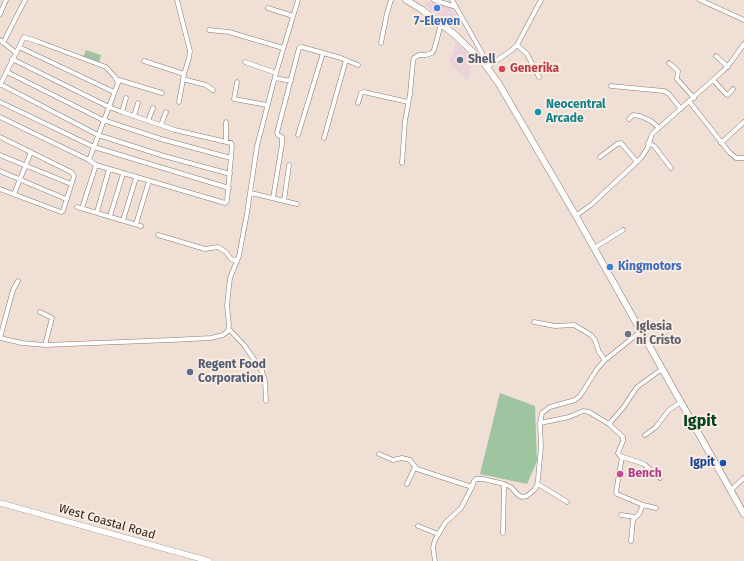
<!DOCTYPE html>
<html>
<head>
<meta charset="utf-8">
<style>
  body { margin:0 }
  canvas { display:block; background:#f0dfd5 }
</style>
</head>
<body>
<canvas width="744" height="561"></canvas>
<script>
const ctx = document.querySelector('canvas').getContext('2d');
ctx.lineJoin = 'round';
function fill(path, color) { ctx.fillStyle = color; ctx.fill(path, 'evenodd'); }
const shape = rows => new Path2D(rows.map(r => 'M' + r).join(''));
function trace(path, color, width, dash) { ctx.strokeStyle = color; ctx.lineWidth = width; ctx.lineCap = dash ? 'butt' : 'round'; ctx.setLineDash(dash || []); ctx.stroke(path); }
function label(font, color, halo, rows, align = 'center') {
  ctx.font = font + ' "Fira Sans",sans-serif'; ctx.lineWidth = 4; ctx.setLineDash([]); ctx.textBaseline = 'middle'; ctx.strokeStyle = halo; ctx.fillStyle = color; for (const [text, x, y, turn = 0] of rows) {
    ctx.save(); ctx.translate(x, y); ctx.rotate((+turn || 0) * Math.PI / 180); ctx.textAlign = isNaN(turn) ? turn : align; if (halo) ctx.strokeText(text, 0, 0); ctx.fillText(text, 0, 0); ctx.restore();
  }
}
const commercial = shape([
  [427,1,452,8,460,24,454,28,425,5],
  [456,42,475,62,471,65,468,81,449,63]
]);
const green = shape([
  [86,50,101,55,99,63,83,58],
  [500,393,535,406,537,461,527,484,480,474]
]);
const minor = shape([
  [177,0,190,51,189,58,184,74,179,102],
  [434,0,456,7],
  [452,0,482,53,484,63],
  [700,0,744,20],
  [268,8,293,16],
  [0,14,6,0],
  [209,30,229,32,283,48],
  [0,40,15,52],
  [3,43,25,0],
  [381,43,387,13,391,0],
  [517,45,527,54,539,77],
  [19,47,114,92],
  [716,56,728,67],
  [144,61,184,74],
  [245,62,276,73],
  [669,63,678,71,677,79,694,98],
  [487,67,512,50,517,45,541,0],
  [7,72,103,120,161,139,231,158],
  [275,78,291,81],
  [116,79,162,93],
  [183,79,206,85,213,90],
  [713,80,726,94,728,95,733,89],
  [237,82,234,99,267,105],
  [0,84,98,135,164,156,230,174],
  [0,85,24,37,39,42,106,67,115,77,118,83,89,160],
  [611,86,664,91,669,94,681,109],
  [689,101,729,152,736,158,744,158],
  [0,102,94,147,229,188],
  [358,103,361,93,364,92,408,102],
  [122,112,126,98],
  [134,116,138,103],
  [0,117,89,160,96,165,225,203,227,201,232,146,231,143,175,130,122,112,109,107,12,59],
  [629,119,633,115,640,116,651,121,659,128],
  [148,121,153,108],
  [161,125,166,112],
  [298,135,323,53],
  [0,137,71,172,74,176,63,211,61,212,0,189],
  [324,138,346,60],
  [226,141,226,122],
  [648,143,654,146,671,168],
  [721,143,744,122],
  [0,155,71,184],
  [600,157,617,144,621,143,637,162],
  [402,163,405,121,410,94,413,62,414,58,419,55,426,55,432,53,434,50,441,24],
  [0,171,66,199],
  [251,193,297,204],
  [14,194,31,152],
  [273,198,282,144,282,137,278,135,277,133,299,48,302,47,341,58,358,65],
  [284,201,289,165],
  [77,207,141,226],
  [82,208,96,165],
  [97,212,109,169],
  [110,216,123,174],
  [576,216,592,204,641,158,647,149,652,134,723,71,731,62,744,44],
  [123,220,136,178],
  [136,224,149,181],
  [158,235,205,249,218,247,226,252,231,259,237,261],
  [594,248,623,230],
  [40,312,52,318,45,345],
  [534,322,555,326,574,325,591,335,595,340,599,352,605,360],
  [229,329,244,345,262,371,265,381,266,401],
  [0,338,22,343,45,345,171,340,211,338,223,335,228,331,229,325,227,305,230,278,239,256,247,213,257,146,276,73,298,0],
  [0,338,13,290,18,281],
  [540,423,569,417,583,411,589,412,609,424,623,437,623,441,618,453,620,456,644,464,660,478],
  [609,424,623,408,637,387,662,369],
  [645,435,656,427,669,410,681,402],
  [379,454,393,460,402,458,410,460,417,469,472,487],
  [622,457,616,492,617,494,643,505,656,508],
  [407,484,415,467],
  [538,484,567,502],
  [731,490,744,478],
  [621,515,636,517],
  [418,526,438,534],
  [503,533,504,484],
  [631,541,633,520,639,514,643,505],
  [435,561,433,547,435,540,445,523,461,508,472,487,474,481,476,479,483,479,504,484,511,487,518,495,522,497,527,496,534,490,537,486,538,479,541,447,540,423,542,413,550,407,575,400,580,396,597,369,605,360,640,332]
]);
const major = shape([
  [0,503,209,561]
]);
const highway = shape([
  [406,0,421,9,454,34,484,63,499,84,576,216,744,514]
]);
const markers = [
  [437,8,4,"#3f7fe0"],
  [460,60,4,"#5c6f8a"],
  [502,69,4,"#e0444e"],
  [538,112,4,"#0f9aa8"],
  [610,267,4,"#3f7fe0"],
  [628,334,4,"#6b7280"],
  [190,372,4,"#5c6f8a"],
  [723,463,4,"#1a4fb4"],
  [620,474,4,"#d1479c"]
];
const shopNames = [
  ["7-Eleven",437,22],
  ["Kingmotors",618,267,"left"]
];
const serviceNames = [
  ["Shell",468,60],
  ["Regent Food",198,365],
  ["Corporation",198,379]
];
const healthNames = [
  ["Generika",510,69]
];
const cultureNames = [
  ["Neocentral",546,105],
  ["Arcade",546,119]
];
const worshipNames = [
  ["Iglesia",636,327],
  ["ni Cristo",636,341]
];
const transitNames = [
  ["Igpit",715,463]
];
const hotelNames = [
  ["Bench",628,474]
];
const streetNames = [
  ["West Coastal Road",107,522,16]
];
const districtNames = [
  ["Igpit",700,422]
];
fill(commercial, '#ead1da');
fill(green, '#9ec5a0');
trace(minor, '#897970', 5);
trace(major, '#897970', 6);
trace(highway, '#897970', 7);
trace(minor, '#fff', 4);
trace(major, '#fff', 5.5);
trace(highway, '#fff', 6);
for (const [x, y, r, color] of markers) { const dot = new Path2D(); dot.arc(x, y, r, 0, 2 * Math.PI); ctx.fillStyle = color; ctx.fill(dot); trace(dot, '#fdece2', 1.5); }
label('bold 12px', '#366cbe', '#fdece2', shopNames);
label('bold 12px', '#4e5e75', '#fdece2', serviceNames, 'left');
label('bold 12px', '#be3a42', '#fdece2', healthNames, 'left');
label('bold 12px', '#0d838f', '#fdece2', cultureNames, 'left');
label('bold 12px', '#5b616d', '#fdece2', worshipNames, 'left');
label('bold 12px', '#164399', '#fdece2', transitNames, 'right');
label('bold 12px', '#b23c85', '#fdece2', hotelNames, 'left');
label('12px', '#2c2622', '#fdece2', streetNames);
label('bold 16px', '#024123', '#fdece2', districtNames);
</script>
</body>
</html>
